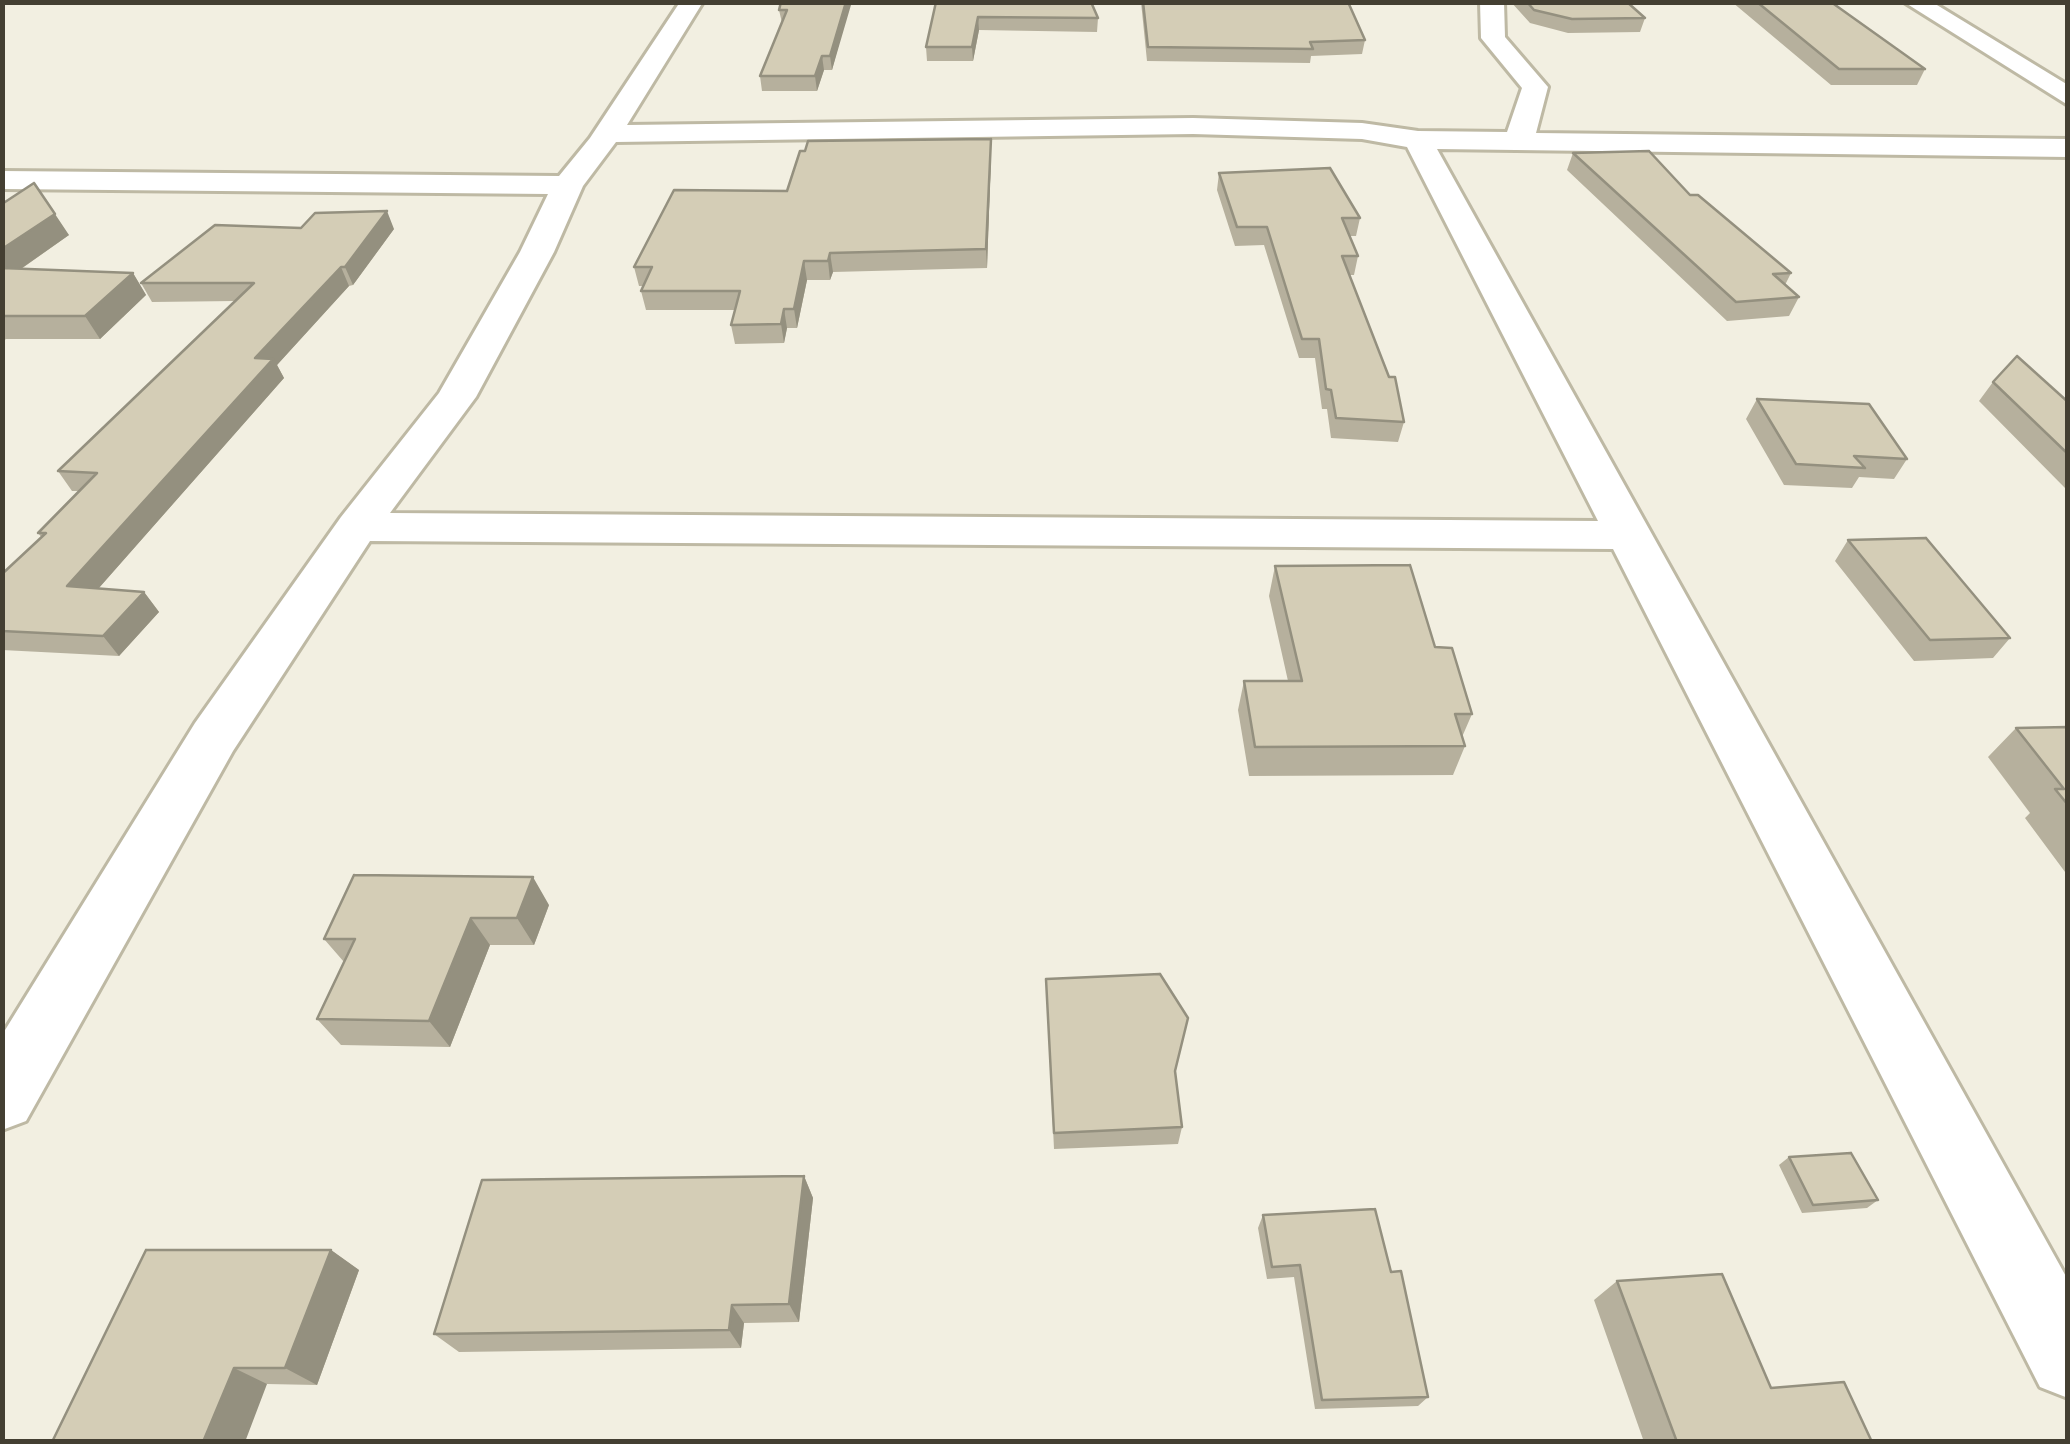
<!DOCTYPE html>
<html>
<head>
<meta charset="utf-8">
<style>
  body { margin:0 }
  #map { position:relative; width:2070px; height:1444px; overflow:hidden; background:#f2efe1; font-family:"Nunito Sans",sans-serif }
  canvas { display:block }
  .frame { position:absolute; inset:0; border:5px solid #443f32; pointer-events:none }
</style>
</head>
<body>
<div id="map">
<canvas width="2070" height="1444"></canvas>
<div class="frame"></div>
</div>
<script>
const ctx = document.querySelector('canvas').getContext('2d');
ctx.lineJoin = 'round';
const shape = rows => new Path2D(rows.map(r => 'M' + r).join(''));
function trace(path, color, width, dash) { ctx.strokeStyle = color; ctx.lineWidth = width; ctx.lineCap = dash ? 'butt' : 'round'; ctx.setLineDash(dash || []); ctx.stroke(path); }
function fill(path, color) { ctx.fillStyle = color; ctx.fill(path, 'evenodd'); }
const street = shape([
  [680,2,703,2,627,125,1193,118,1362,123,1418,131,1507,132,1522,88,1481,38,1480,2,1504,2,1505,37,1548,87,1536,133,2068,139,2068,157,1437,149,2068,1280,2068,1398,2040,1387,1613,549,370,541,233,751,26,1121,2,1130,2,1035,195,723,341,517,439,393,520,252,548,194,2,189,2,171,559,176,590,138,680,2],
  [1193,134,1362,139,1407,147,1598,521,390,513,476,397,554,252,583,186,616,142,1193,134],
  [1904,2,1932,2,2068,85,2068,105,1904,2]
]);
const wall = shape([
  [781,2,850,2,832,70,824,70,817,91,762,91,760,76,782,23,779,10],
  [936,2,1098,18,1097,32,979,30,973,61,927,61,926,47],
  [1141,2,1348,2,1365,40,1362,54,1311,56,1310,63,1147,61],
  [1511,2,1627,2,1645,18,1640,32,1568,33,1530,23],
  [1732,2,1831,2,1925,69,1917,85,1831,85],
  [1573,153,1690,195,1791,273,1785,285,1799,297,1789,316,1727,321,1567,170],
  [991,156,987,268,833,272,830,280,807,280,797,328,787,328,784,343,735,344,731,325,735,310,646,310,641,291,643,286,639,286,634,267,787,191],
  [1219,173,1360,218,1356,236,1350,236,1358,256,1354,275,1349,275,1404,422,1398,442,1331,438,1327,409,1322,409,1315,358,1299,358,1264,245,1235,246,1217,190],
  [2,204,69,235,21,269,133,273,146,295,100,339,6,339,2,342],
  [301,228,394,229,353,285,349,286,277,365,284,378,98,589,144,592,159,612,119,656,2,650,2,574,42,538,38,533,79,491,72,491,58,471,235,301,152,302,141,283],
  [1993,382,2068,402,2068,488,2065,488,1979,401],
  [1757,399,1907,459,1894,479,1859,477,1852,488,1784,485,1746,419],
  [1848,540,2010,638,1993,658,1914,661,1835,561],
  [1275,566,1435,647,1472,714,1462,737,1465,746,1453,775,1249,776,1238,710,1244,681,1288,681,1269,596],
  [2068,727,2068,876,2025,818,2030,813,1988,757,2016,728],
  [549,905,534,945,490,945,450,1047,341,1045,317,1019,344,962,324,939],
  [1046,979,1175,1073,1182,1127,1178,1144,1054,1149],
  [1789,1157,1878,1200,1867,1208,1802,1213,1779,1165],
  [804,1176,813,1198,799,1322,744,1323,741,1348,459,1352,434,1334],
  [1263,1215,1391,1272,1428,1397,1418,1406,1315,1409,1294,1277,1267,1279,1258,1228],
  [331,1250,359,1270,317,1385,267,1384,52,1442],
  [1617,1281,1771,1388,1872,1442,1644,1442,1594,1300]
]);
const shadedWall = shape([
  [846,2,850,2,851,5,832,70,830,56],
  [978,17,979,30,973,61,972,47],
  [822,56,824,70,817,91,815,76],
  [991,139,991,156,987,268,986,249],
  [387,211,394,229,353,285,345,267],
  [55,214,69,235,2,282,2,249],
  [830,253,833,272,830,280,828,261],
  [804,261,807,280,797,328,794,309],
  [341,267,349,286,277,365,284,378,83,606,67,586,255,358],
  [133,273,146,295,100,339,85,316],
  [784,309,787,328,784,343,781,324],
  [144,592,159,612,119,656,103,636],
  [533,877,549,905,534,945,517,918],
  [471,918,490,945,450,1047,429,1021],
  [804,1176,813,1198,799,1322,789,1304],
  [331,1250,359,1270,317,1385,285,1368],
  [732,1305,744,1323,741,1348,729,1330],
  [234,1368,267,1384,245,1442,203,1442]
]);
const building = shape([
  [781,2,846,2,830,56,822,56,815,76,760,76,787,10,779,10,781,2],
  [936,2,1091,2,1098,18,978,17,972,47,926,47,936,2],
  [1143,2,1348,2,1365,40,1310,42,1313,49,1148,47,1143,2],
  [1527,2,1627,2,1645,18,1572,19,1534,10,1527,2],
  [1757,2,1831,2,1925,69,1839,69,1757,2],
  [991,139,986,249,830,253,828,261,804,261,794,309,784,309,781,324,731,325,740,291,641,291,652,267,634,267,674,190,787,191,800,151,805,151,808,141,991,139],
  [1649,151,1690,195,1698,195,1791,273,1773,274,1799,297,1736,302,1573,153,1649,151],
  [1330,168,1360,218,1342,218,1358,256,1342,256,1389,377,1395,377,1404,422,1336,418,1331,390,1326,389,1319,339,1302,339,1267,227,1237,227,1219,173,1330,168],
  [34,183,55,214,2,249,2,204,34,183],
  [387,211,345,267,341,267,255,358,273,359,67,586,144,592,103,636,2,631,2,574,46,533,38,533,97,473,58,471,254,283,141,283,215,225,301,228,315,213,387,211],
  [2,268,133,273,85,316,2,316,2,268],
  [2017,356,2068,402,2068,454,1993,382,2017,356],
  [1757,399,1869,404,1907,459,1854,456,1865,468,1796,464,1757,399],
  [1926,538,2010,638,1930,640,1848,540,1926,538],
  [1410,565,1435,647,1452,648,1472,714,1455,714,1465,746,1255,747,1244,681,1302,681,1275,566,1410,565],
  [2068,727,2068,805,2055,789,2064,789,2016,728,2068,727],
  [354,875,533,877,517,918,471,918,429,1021,317,1019,355,939,324,939,354,875],
  [1160,974,1188,1018,1175,1071,1182,1127,1054,1133,1046,979,1160,974],
  [1851,1153,1878,1200,1813,1205,1789,1157,1851,1153],
  [804,1176,789,1304,732,1305,729,1330,434,1334,482,1180,804,1176],
  [1375,1209,1391,1272,1401,1271,1428,1397,1322,1400,1300,1265,1272,1267,1263,1215,1375,1209],
  [146,1250,331,1250,285,1368,234,1368,203,1442,52,1442,146,1250],
  [1722,1274,1771,1388,1844,1382,1872,1442,1677,1442,1617,1281,1722,1274]
]);
trace(street, '#beb9a4', 6);
fill(street, '#fff');
fill(wall, '#b6b09d');
fill(shadedWall, '#94907f');
fill(building, '#d4cdb6');
trace(building, '#94907f', 2.5);
</script>
</body>
</html>
